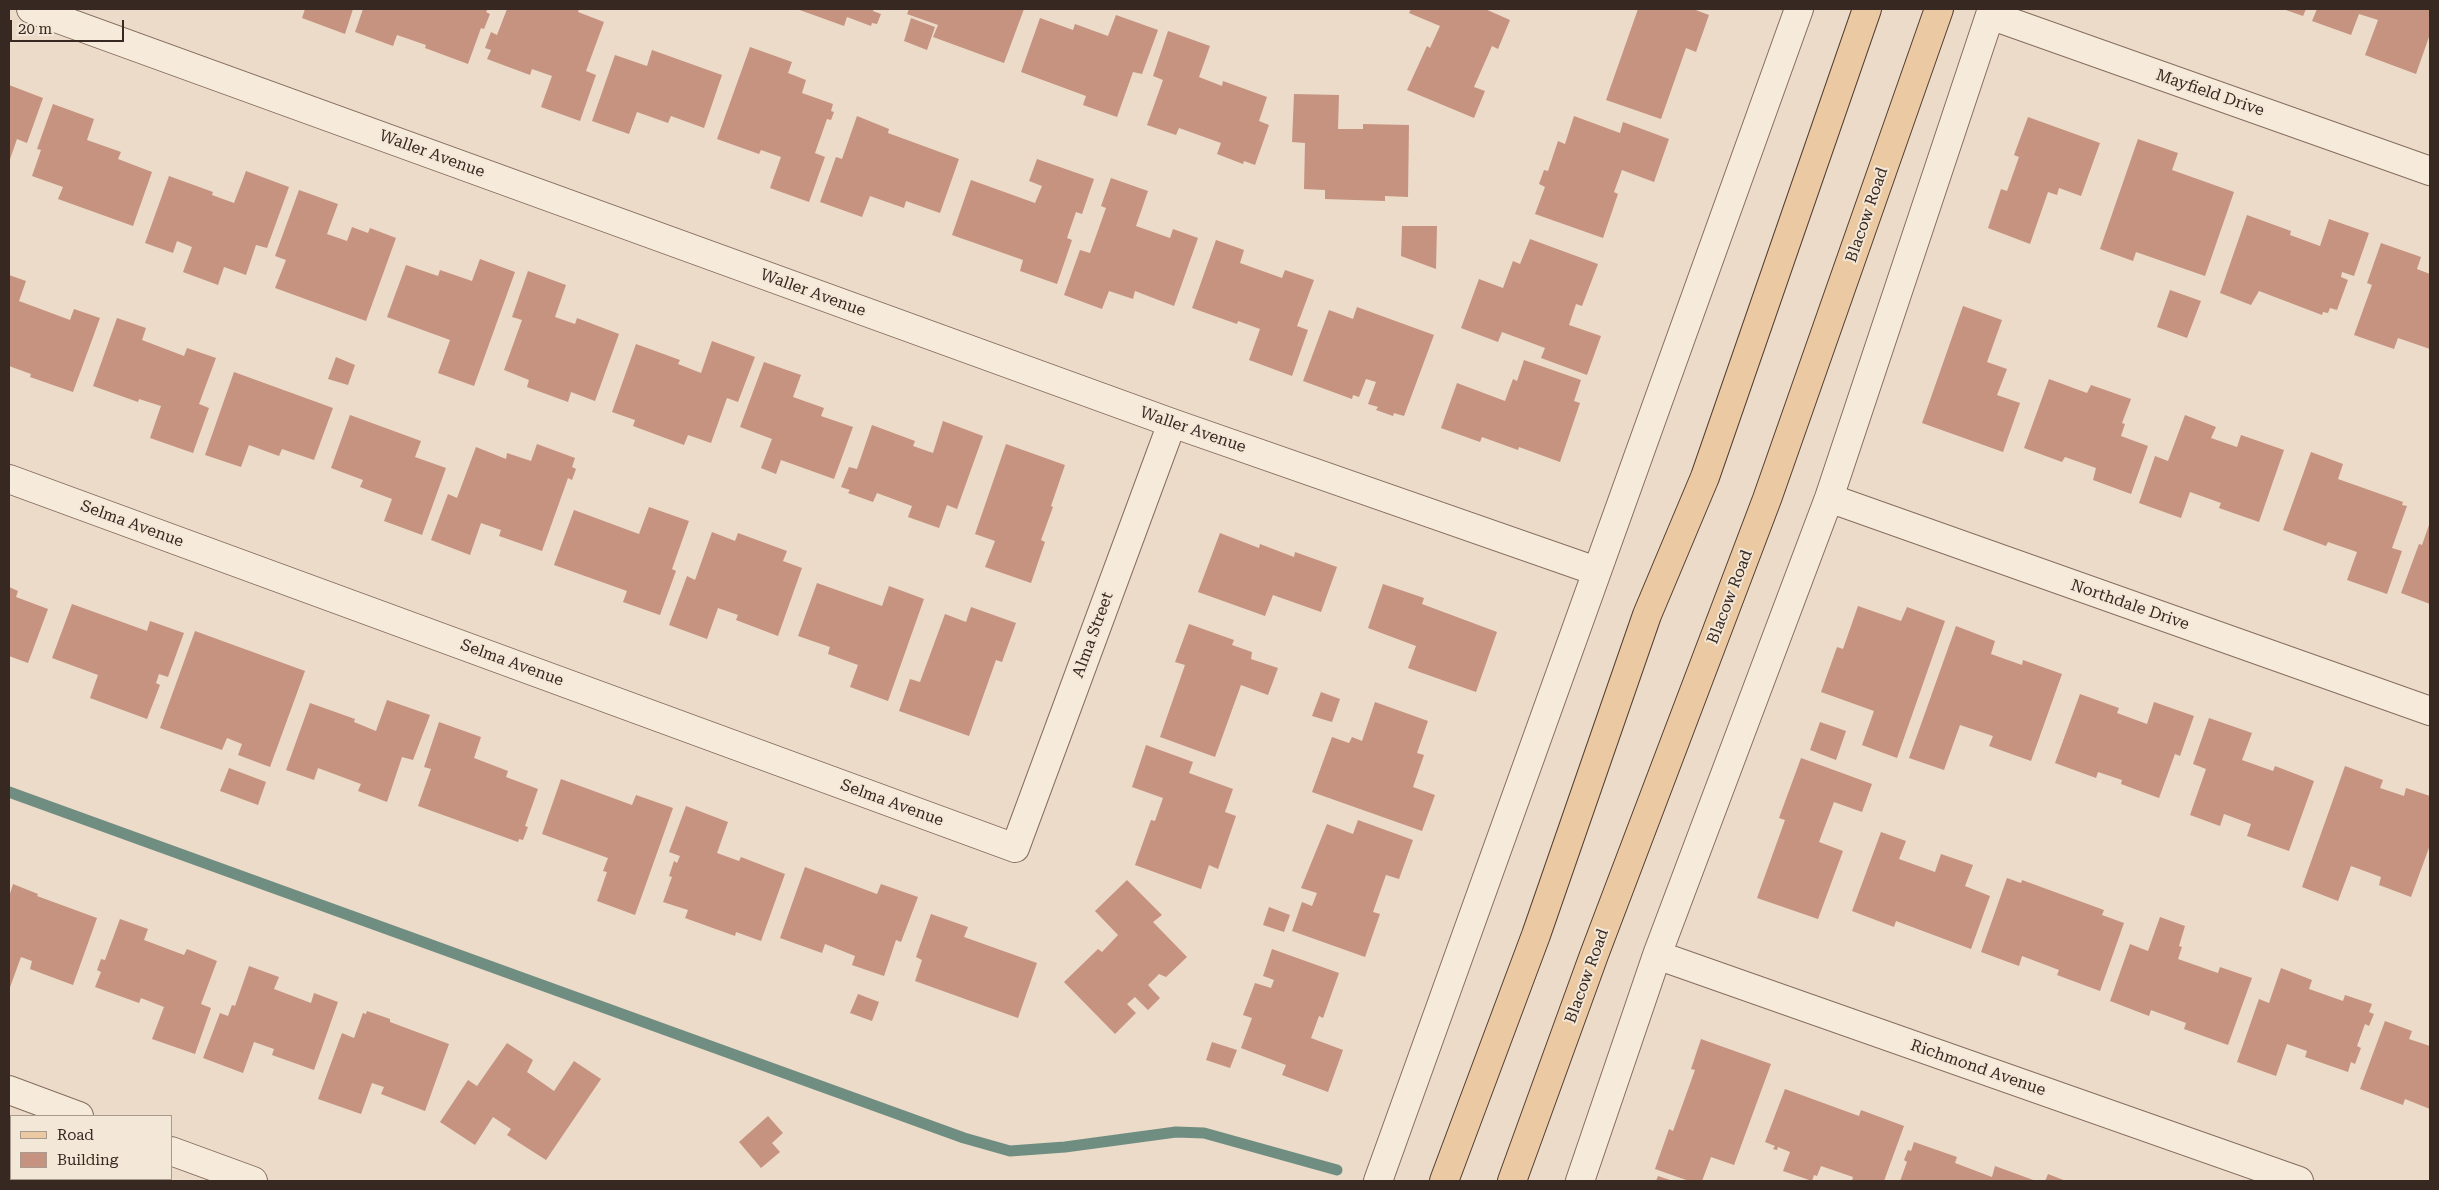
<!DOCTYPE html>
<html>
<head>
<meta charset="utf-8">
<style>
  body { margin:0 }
  #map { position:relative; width:2439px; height:1190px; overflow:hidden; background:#ebdbc8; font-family:"Roboto Serif",serif }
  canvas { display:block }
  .frame { position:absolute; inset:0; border:10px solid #372821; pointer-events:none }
  .legend { position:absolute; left:10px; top:1115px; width:162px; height:65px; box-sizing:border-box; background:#f3e7d7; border:1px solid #a89b8e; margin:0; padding:6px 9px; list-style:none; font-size:15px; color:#372821 }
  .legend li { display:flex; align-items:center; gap:10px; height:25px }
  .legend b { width:25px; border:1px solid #a89b8e }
  .scale { position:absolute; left:10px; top:20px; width:114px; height:22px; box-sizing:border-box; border:2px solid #372821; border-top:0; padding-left:6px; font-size:15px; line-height:18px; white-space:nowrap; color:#372821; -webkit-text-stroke:4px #f3e7d7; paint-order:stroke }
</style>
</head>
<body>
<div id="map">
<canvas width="2439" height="1190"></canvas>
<div class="frame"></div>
<ul class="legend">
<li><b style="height:6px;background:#ebcaa3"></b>Road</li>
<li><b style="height:14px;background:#c69381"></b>Building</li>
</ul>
<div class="scale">20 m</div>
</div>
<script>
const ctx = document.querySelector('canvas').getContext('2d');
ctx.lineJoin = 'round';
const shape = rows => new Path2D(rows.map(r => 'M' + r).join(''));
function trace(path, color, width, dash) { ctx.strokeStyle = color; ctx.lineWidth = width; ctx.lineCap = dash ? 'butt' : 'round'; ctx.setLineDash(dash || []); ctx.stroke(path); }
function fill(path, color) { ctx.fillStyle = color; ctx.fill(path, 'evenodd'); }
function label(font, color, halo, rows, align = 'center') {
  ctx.font = font + ' "Roboto Serif",serif'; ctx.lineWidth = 4; ctx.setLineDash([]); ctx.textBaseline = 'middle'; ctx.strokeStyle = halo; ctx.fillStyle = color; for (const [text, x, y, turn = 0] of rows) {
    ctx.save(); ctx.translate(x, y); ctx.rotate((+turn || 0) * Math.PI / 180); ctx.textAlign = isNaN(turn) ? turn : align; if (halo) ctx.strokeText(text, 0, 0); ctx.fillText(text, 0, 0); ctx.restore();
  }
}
const stream = shape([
  [9,792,964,1138,1010,1151,1065,1147,1176,1132,1204,1133,1337,1170]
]);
const building = shape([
  [305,9,353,9,345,34,302,18],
  [363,9,488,9,486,12,490,14,484,29,481,28,468,64,425,48,426,45,397,35,393,46,355,32],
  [507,9,579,9,578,12,604,22,586,71,596,75,580,121,541,107,552,76,532,69,530,75,487,59,491,50,485,48,491,32,497,35],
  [797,9,874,9,873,11,881,14,877,24,872,23,871,26,847,17,844,26],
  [909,9,1024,9,1004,63,933,37,938,25,907,14],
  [1411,9,1485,9,1510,20,1498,49,1492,46,1474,87,1485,91,1474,118,1407,90,1427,46,1430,48,1440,26,1409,13],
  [1638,9,1693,9,1709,15,1696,52,1686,48,1661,119,1606,100],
  [2283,9,2306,9,2303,16],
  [2317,9,2430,9,2430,34,2416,74,2365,55,2378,20,2359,14,2351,35,2312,21],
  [1116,15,1158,30,1142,74,1133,72,1117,117,1083,105,1086,96,1021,72,1040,18,1073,30,1075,24,1108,36],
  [911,18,935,27,927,50,904,41],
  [1168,31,1210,46,1199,77,1222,86,1223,81,1267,97,1259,121,1269,125,1255,165,1244,161,1243,164,1217,154,1221,143,1179,128,1176,135,1147,125,1163,80,1153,76],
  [750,47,792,62,788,73,806,80,802,93,833,104,831,111,834,112,831,120,827,119,815,153,825,157,809,202,770,188,781,157,761,150,759,154,717,139],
  [652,50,722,75,704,128,671,116,668,123,637,112,629,134,592,121,615,55,647,66],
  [9,85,43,98,27,143,17,139,9,162],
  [1294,94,1339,95,1338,129,1363,129,1363,124,1409,125,1408,197,1385,196,1385,201,1325,199,1325,190,1304,189,1305,143,1292,142],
  [53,104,94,119,87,140,121,152,118,159,152,172,133,226,58,199,63,187,32,176,41,150,37,149],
  [857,116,889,129,888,133,959,159,940,213,906,201,904,208,870,196,862,217,820,202,836,157,842,159],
  [1574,116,1620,133,1623,122,1669,139,1654,182,1622,170,1614,192,1618,194,1603,238,1535,214,1545,187,1539,184,1544,170,1548,171,1558,141,1565,144],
  [2028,117,2100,143,2081,196,2059,188,2057,195,2048,192,2030,244,1988,228,2001,189,2007,191,2019,157,2014,155],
  [2138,139,2178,153,2172,170,2234,192,2205,276,2136,252,2133,261,2100,249],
  [1037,159,1094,179,1082,214,1076,212,1067,238,1072,240,1057,284,1020,271,1023,260,952,235,971,180,1035,203,1042,186,1029,181],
  [246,171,289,187,267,248,256,245,246,275,224,267,218,285,183,272,192,247,177,241,173,253,145,243,169,176,213,192,212,195,234,203],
  [1111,178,1148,191,1136,226,1170,238,1173,229,1198,238,1174,306,1135,291,1133,299,1109,291,1102,309,1064,295,1080,250,1090,253,1106,208,1101,206],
  [299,190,338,204,327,234,347,241,352,227,368,233,370,228,396,238,366,321,275,288,286,260,275,256],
  [2247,215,2291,231,2290,235,2320,246,2329,219,2369,233,2354,276,2342,272,2341,277,2348,280,2337,310,2330,308,2328,313,2323,312,2322,315,2259,291,2251,305,2220,293],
  [1402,226,1437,226,1436,269,1401,256],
  [1530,239,1598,264,1582,306,1576,304,1569,325,1601,336,1587,375,1541,358,1545,348,1502,332,1498,342,1461,328,1479,279,1503,288,1513,261,1520,264],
  [1216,240,1244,250,1240,263,1282,278,1285,270,1314,280,1297,326,1308,330,1292,376,1249,360,1260,329,1238,321,1237,324,1192,308],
  [2381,243,2421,257,2417,269,2430,274,2430,349,2398,338,2394,349,2354,335,2372,285,2367,283],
  [480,259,515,272,474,386,438,373,450,340,387,317,406,265,438,276,440,270,472,281],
  [528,271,566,285,555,317,575,324,577,318,619,334,595,401,571,392,568,402,527,387,529,380,504,370,522,320,512,317],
  [9,275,26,281,19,301,70,320,74,309,100,318,73,392,30,377,31,374,9,366],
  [2170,290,2201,301,2187,338,2157,327],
  [1963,306,2002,320,1987,362,2007,369,1997,395,2020,403,2003,452,1922,423],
  [1357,307,1434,335,1404,416,1394,413,1393,416,1376,410,1378,407,1368,404,1376,382,1366,379,1359,397,1353,395,1352,399,1303,381,1329,310,1353,319],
  [117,318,146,328,142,340,184,356,187,348,216,358,199,404,209,408,193,453,150,438,161,406,139,399,138,402,93,386],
  [712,341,755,357,738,402,727,398,711,443,688,435,684,445,633,426,635,420,612,412,636,344,680,360,678,364,701,373],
  [336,357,355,365,348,385,328,379],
  [1524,360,1581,380,1574,401,1580,403,1560,462,1519,447,1518,450,1482,437,1480,442,1441,428,1457,383,1505,401,1513,379,1517,381],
  [764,362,801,375,793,397,824,408,821,416,853,427,834,479,781,460,776,474,761,468,772,439,740,427],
  [234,372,333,408,314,460,282,449,279,456,249,445,241,467,205,455],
  [2049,379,2087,393,2091,385,2131,399,2122,423,2125,424,2121,436,2148,446,2131,494,2093,480,2096,468,2065,457,2062,462,2024,448],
  [350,415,421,441,415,457,446,468,422,535,384,521,392,499,360,487,363,480,331,468],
  [2185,415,2216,427,2211,438,2237,447,2241,435,2284,450,2259,522,2219,508,2221,503,2190,492,2181,518,2139,503,2155,456,2168,461],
  [943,421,983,436,957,509,947,505,939,528,908,517,912,506,877,493,873,502,848,493,850,490,841,487,849,467,857,469,872,425,915,441,913,446,933,453],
  [537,444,575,458,572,467,576,469,572,480,568,478,542,551,499,536,501,530,481,523,470,555,431,540,448,494,457,498,476,447,506,459,507,453,531,461],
  [1006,444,1065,465,1051,506,1053,507,1041,540,1045,542,1031,583,985,567,995,541,975,534],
  [2311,452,2343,464,2338,479,2403,502,2402,505,2407,506,2392,548,2402,551,2387,594,2347,580,2357,552,2328,542,2326,546,2283,530],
  [649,507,689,521,672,569,676,571,660,615,623,602,627,591,554,565,574,510,639,534],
  [2430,522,2430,604,2401,593,2419,544,2422,545],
  [712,532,735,541,738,533,787,551,783,561,802,568,778,636,736,620,738,615,718,608,707,639,669,625,687,576,695,580],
  [1220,533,1259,548,1260,544,1294,557,1295,552,1337,567,1321,612,1273,595,1265,616,1198,592],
  [817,583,882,606,889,586,924,599,888,701,850,687,858,665,828,654,830,647,798,636],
  [1383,584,1424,598,1422,604,1497,632,1476,692,1408,668,1416,646,1368,628],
  [9,587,18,591,16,597,48,609,28,663,9,656],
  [72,604,147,631,150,621,184,633,168,677,159,674,156,683,160,685,147,719,90,698,98,675,52,658],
  [1858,606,1901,621,1907,607,1945,621,1897,758,1862,745,1874,711,1821,692,1837,647,1843,649],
  [971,607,1016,623,1002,662,996,660,969,736,899,711,910,679,920,682,945,614,966,622],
  [1189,624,1234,640,1232,645,1252,652,1251,659,1278,668,1268,695,1241,685,1215,757,1160,737,1185,665,1175,662],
  [1956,626,1995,641,1991,654,2022,665,2023,660,2062,674,2031,761,1989,746,1993,736,1960,725,1944,770,1909,758],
  [195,631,305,671,270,767,238,755,242,744,227,738,222,750,160,728],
  [1321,692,1340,699,1332,722,1312,716],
  [2080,694,2119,708,2117,713,2147,724,2154,702,2194,716,2180,756,2175,754,2159,798,2121,784,2122,780,2098,772,2096,778,2055,763],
  [387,700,430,715,413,760,402,757,387,802,358,791,361,784,318,768,314,780,286,770,310,703,355,719,354,722,376,731],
  [1375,702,1428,721,1417,753,1424,755,1413,787,1435,795,1422,831,1312,792,1332,737,1349,743,1352,737,1362,741],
  [2209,718,2252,733,2242,760,2273,771,2275,766,2314,781,2289,851,2247,836,2251,824,2224,814,2220,826,2190,815,2206,769,2193,764],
  [439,722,481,737,474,758,508,771,506,777,538,789,525,826,528,827,523,840,519,839,518,842,418,806,431,769,424,767],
  [1820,722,1846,731,1836,760,1810,750],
  [1146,745,1193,762,1189,773,1233,789,1225,812,1236,816,1218,869,1209,865,1201,889,1135,865,1151,820,1155,821,1163,798,1132,787],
  [1801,758,1872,784,1862,812,1834,802,1819,842,1843,851,1818,919,1757,898,1785,820,1779,818],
  [2345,766,2383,780,2380,788,2404,796,2406,788,2430,796,2430,845,2411,897,2379,885,2381,877,2351,866,2338,901,2302,887],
  [229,768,266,782,258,805,220,791],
  [561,779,632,805,636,795,673,808,635,915,597,901,607,872,603,871,608,858,542,834],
  [686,806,728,822,717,853,739,861,741,857,785,874,761,941,736,932,735,936,685,918,688,910,663,902,672,877,669,876,674,861,677,863,680,856,669,852],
  [1358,820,1413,840,1399,879,1386,875,1373,912,1380,914,1365,957,1292,931,1302,902,1312,906,1317,893,1301,888,1327,824,1353,834],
  [1881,832,1906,841,1899,859,1935,872,1941,854,1973,865,1965,886,1990,896,1971,949,1896,921,1894,927,1852,911],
  [805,867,877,894,881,884,918,897,901,942,896,940,884,976,852,965,855,956,825,944,822,953,780,938],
  [2007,878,2021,883,2022,880,2104,910,2102,915,2124,923,2100,991,2057,975,2059,970,2022,956,2019,966,1981,952],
  [1127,880,1162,915,1153,922,1187,957,1166,977,1159,974,1148,985,1160,998,1148,1010,1135,997,1127,1004,1136,1013,1115,1034,1064,982,1098,949,1102,952,1118,935,1095,911],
  [13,884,38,894,37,896,97,918,73,985,30,969,32,961,21,957,9,990,9,897],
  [1269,907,1290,915,1284,932,1263,925],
  [931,914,968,927,964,937,1037,963,1018,1018,915,981,922,960,916,957],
  [2160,917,2185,926,2179,946,2182,947,2178,959,2218,973,2220,967,2252,978,2228,1045,2184,1029,2186,1023,2151,1010,2149,1016,2110,1001,2130,944,2148,951],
  [120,919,148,929,144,940,184,955,187,949,217,961,201,1004,211,1008,195,1054,152,1039,164,1007,141,998,139,1003,95,987,101,972,97,970,101,959,105,960],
  [1272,949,1339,973,1323,1018,1319,1016,1311,1038,1343,1050,1328,1092,1282,1075,1286,1065,1241,1048,1252,1018,1243,1015,1255,983,1271,988,1274,980,1263,976],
  [249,966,279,977,274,989,311,1003,314,993,338,1002,314,1070,272,1055,274,1049,254,1042,243,1073,203,1058,220,1013,228,1016,232,1005,235,1006],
  [2281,968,2312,980,2309,989,2343,1001,2345,995,2372,1004,2369,1012,2374,1014,2369,1026,2365,1024,2357,1046,2361,1048,2355,1064,2351,1062,2348,1072,2305,1057,2307,1051,2287,1044,2276,1076,2237,1062,2259,999,2269,1003],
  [858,994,879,1002,872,1021,850,1013],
  [367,1011,390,1019,390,1022,449,1044,425,1111,381,1094,384,1087,372,1083,361,1114,318,1099,342,1033,354,1038,363,1013,366,1014],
  [2385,1021,2412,1031,2409,1039,2430,1046,2430,1109,2405,1099,2403,1105,2360,1089],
  [1701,1039,1771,1064,1734,1165,1711,1157,1702,1181,1689,1181,1655,1169,1669,1129,1673,1131,1695,1070,1691,1069],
  [1212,1042,1237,1050,1230,1068,1206,1060],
  [507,1043,533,1060,527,1072,554,1091,574,1061,601,1079,546,1160,507,1135,511,1129,493,1117,475,1145,440,1122,468,1080,477,1086],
  [1785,1089,1859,1116,1861,1110,1904,1126,1884,1181,1852,1181,1853,1177,1821,1166,1817,1176,1814,1175,1812,1181,1783,1171,1790,1152,1778,1147,1777,1150,1773,1149,1775,1146,1765,1142],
  [768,1116,783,1133,772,1143,780,1152,761,1168,739,1142],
  [1914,1142,1957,1157,1955,1163,1992,1177,1995,1166,2036,1181,1900,1181,1907,1162,1904,1160,1908,1150,1911,1151],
  [2048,1174,2066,1181,2045,1181],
  [1658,1176,1673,1181,1656,1181]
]);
const minor = shape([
  [31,9,1172,423,1596,571],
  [1990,15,2430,171],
  [9,479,1015,848,1172,423],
  [1829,498,2430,711],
  [1657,955,2299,1181],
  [9,1090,79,1116],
  [171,1151,253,1181],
  [1378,1181,1799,9],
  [1580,1181,1657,955,1829,498,1992,9]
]);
const major = shape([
  [1444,1181,1536,935,1647,615,1705,477,1867,9],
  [1512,1181,1594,955,1767,499,1939,9]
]);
const streetNames = [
  ["Mayfield Drive",2210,93,19],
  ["Waller Avenue",432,154,20],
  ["Blacow Road",1867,215,-71],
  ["Waller Avenue",813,293,20],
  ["Waller Avenue",1193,430,19],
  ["Selma Avenue",132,524,20],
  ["Blacow Road",1730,597,-69],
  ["Northdale Drive",2130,605,19],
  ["Alma Street",1093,635,-70],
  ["Selma Avenue",512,663,20],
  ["Selma Avenue",892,803,20],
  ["Blacow Road",1587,976,-70],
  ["Richmond Avenue",1978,1068,19]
];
trace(stream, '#708d81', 11);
fill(building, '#c69381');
trace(minor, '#866d5e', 30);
trace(major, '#543d32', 30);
trace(minor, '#f6eadb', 28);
trace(major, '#ebcaa3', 28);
label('16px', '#372821', '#f3e7d7', streetNames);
</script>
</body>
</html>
